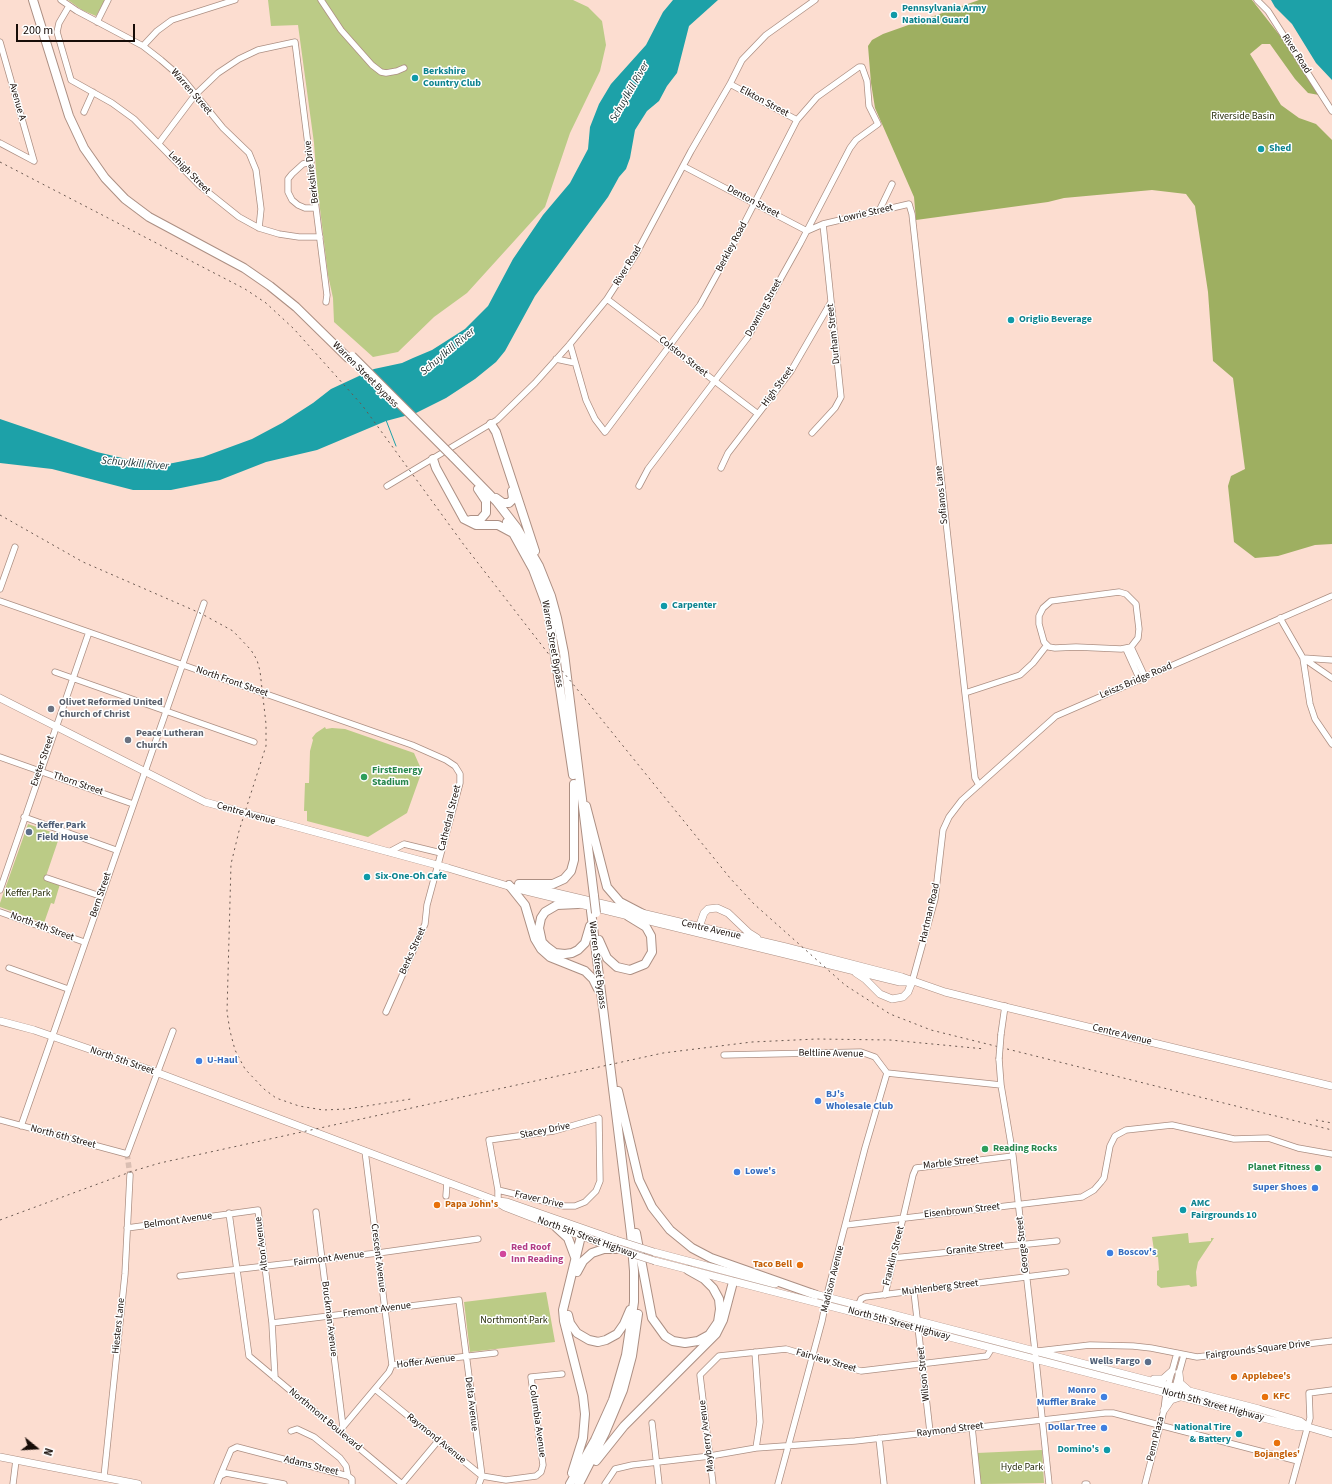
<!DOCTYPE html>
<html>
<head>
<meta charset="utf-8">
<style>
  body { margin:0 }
  #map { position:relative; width:1332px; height:1484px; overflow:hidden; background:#fcddd0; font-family:"Source Sans 3",sans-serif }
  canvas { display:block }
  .north { position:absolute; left:16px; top:1428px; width:40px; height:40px; -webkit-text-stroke:3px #fff; paint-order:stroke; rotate:108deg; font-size:11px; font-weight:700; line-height:16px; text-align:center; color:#170d08 }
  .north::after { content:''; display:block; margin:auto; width:14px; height:18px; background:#170d08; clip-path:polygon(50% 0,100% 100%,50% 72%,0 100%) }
  .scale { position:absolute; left:16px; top:24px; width:119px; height:18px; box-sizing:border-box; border:2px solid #170d08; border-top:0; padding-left:5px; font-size:12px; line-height:14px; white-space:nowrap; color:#170d08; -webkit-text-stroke:3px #fff; paint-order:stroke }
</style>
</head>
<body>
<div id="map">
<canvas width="1332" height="1484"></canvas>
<div class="north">N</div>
<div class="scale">200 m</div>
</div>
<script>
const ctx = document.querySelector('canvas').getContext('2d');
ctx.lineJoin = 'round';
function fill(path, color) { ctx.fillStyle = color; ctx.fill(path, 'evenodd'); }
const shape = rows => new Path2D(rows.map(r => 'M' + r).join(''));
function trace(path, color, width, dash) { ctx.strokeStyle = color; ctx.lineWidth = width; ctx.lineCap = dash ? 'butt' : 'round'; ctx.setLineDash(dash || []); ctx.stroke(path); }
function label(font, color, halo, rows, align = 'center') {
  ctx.font = font + ' "Source Sans 3",sans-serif'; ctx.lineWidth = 3; ctx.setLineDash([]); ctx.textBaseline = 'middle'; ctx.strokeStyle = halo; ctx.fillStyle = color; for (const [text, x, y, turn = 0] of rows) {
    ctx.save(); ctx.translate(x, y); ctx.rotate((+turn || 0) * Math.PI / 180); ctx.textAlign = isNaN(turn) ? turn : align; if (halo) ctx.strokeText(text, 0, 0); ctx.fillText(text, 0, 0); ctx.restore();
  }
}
const green = shape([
  [68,0,105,0,96,16,82,10],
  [268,0,573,0,588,7,602,21,606,45,600,71,570,133,545,207,467,293,434,317,398,352,373,357,334,322,333,298,328,275,317,184,314,143,298,25,271,26],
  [325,727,326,729,332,728,345,729,414,753,422,771,407,813,368,837,307,821,307,811,304,811,305,783,309,783,310,751,313,740,312,738,316,733],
  [28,824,60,835,45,879,60,884,54,904,51,903,44,923,0,907,0,903],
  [1188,1233,1189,1243,1211,1241,1211,1238,1214,1238,1198,1262,1196,1272,1197,1286,1191,1287,1189,1285,1161,1288,1157,1285,1157,1271,1159,1270,1158,1257,1155,1257,1152,1237],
  [546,1292,555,1342,470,1352,464,1302],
  [1042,1450,1044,1483,981,1484,977,1453]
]);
const forest = shape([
  [979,0,1252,0,1288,46,1319,95,1308,93,1295,79,1270,44,1262,44,1250,54,1281,105,1299,118,1316,124,1332,140,1332,544,1315,545,1278,556,1255,558,1234,542,1228,486,1231,476,1245,469,1233,378,1213,361,1208,292,1195,206,1186,194,1152,190,1064,198,1048,202,916,220,914,197,875,108,871,83,868,46,872,40,883,34]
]);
const water = shape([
  [673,0,718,0,689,26,677,73,667,86,659,101,647,111,635,130,630,158,626,169,619,177,608,197,535,296,505,351,496,362,475,379,446,398,416,413,386,421,317,450,266,462,220,480,171,490,133,490,52,469,0,463,0,419,97,452,139,462,168,464,203,457,252,439,282,423,313,403,331,389,374,369,402,363,413,358,432,350,465,329,488,306,513,259,543,215,570,183,588,149,590,127,599,104,611,84,646,45,663,12],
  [1271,0,1332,0,1332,80,1316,63,1292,24,1275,7]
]);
const stream = shape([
  [386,420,396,446]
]);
const minorTunnel = shape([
  [127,1154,130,1175]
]);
const minor = shape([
  [61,0,77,11,143,46,161,60,183,79,223,128,249,153,256,170,261,209,259,228],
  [321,0,341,30,372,65,381,72,386,73,397,71,404,68],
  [1257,0,1268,11,1332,111],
  [69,6,59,23,57,32,71,80,112,103,134,119,199,185,239,217,259,228,279,234,299,237,320,237],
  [97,22,108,0],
  [0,42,34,161],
  [143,46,157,31,172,20,235,0],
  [730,84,797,120],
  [84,112,93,92],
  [0,143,34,161],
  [159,143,195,95,218,73,239,59,258,50,295,42,327,295,326,302],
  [311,162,303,164,292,174,288,179,288,192,292,200,298,205,305,208,316,208],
  [683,166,807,231,823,224,909,204,912,214,965,693,975,778,979,785],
  [879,211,892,184],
  [607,299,758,414],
  [570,344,586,400,595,419,605,432,700,305,733,245,797,120,817,97,859,67,862,67,867,81,869,106,878,124,856,140,850,148,800,244,748,337,648,469,639,486],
  [556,359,575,363],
  [812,433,835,408,841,397,823,224],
  [721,468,728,453,791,371,831,302],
  [387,486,497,420,535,383,570,344,607,299,636,254,691,151,730,84,742,60,766,35,815,0],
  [0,589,15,547],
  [1119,592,1126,594,1136,604,1139,629,1138,638,1131,647,1121,649,1076,647,1055,648,1049,647,1044,642,1039,624,1039,616,1043,608,1051,601,1119,592],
  [0,601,412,745,446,760,455,766,460,774,460,783,427,905,425,924,386,1012],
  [1280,618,1303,658,1332,678],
  [1131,647,1145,677],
  [1126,649,1140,680],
  [1332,660,1303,658,1310,704,1315,719,1332,744],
  [55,672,254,742],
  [965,693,1020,675,1033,663,1047,645],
  [0,757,133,804],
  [24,817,116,850],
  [389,852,404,844,441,853],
  [47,878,100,896],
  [0,890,89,632],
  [0,912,84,942],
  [9,968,68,989],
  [912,982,935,899,943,830,949,817,962,800,1056,716,1332,596],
  [1001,1034,1005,1006],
  [724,1055,861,1052,875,1057,887,1073],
  [999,1059,1001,1085,1013,1156,1035,1351,1049,1484],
  [887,1073,1001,1085],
  [0,1120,127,1154,173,1031],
  [21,1126,204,603],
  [365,1151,392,1365],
  [446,1196,447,1182],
  [498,1201,498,1190,489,1140,554,1131,599,1118,600,1181,596,1191,585,1202,575,1206,564,1206,498,1190],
  [316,1212,343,1427],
  [229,1213,249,1356,402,1484],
  [846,1225,1082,1197,1094,1190,1101,1182,1104,1178,1110,1146,1115,1136,1126,1130,1172,1125,1234,1139,1268,1138,1298,1148,1332,1154],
  [127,1228,258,1210,272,1323,275,1378],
  [893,1258,1057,1241],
  [180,1276,378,1253,478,1239],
  [914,1292,930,1432],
  [885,1295,913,1175,916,1168,1013,1156],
  [858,1306,861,1299,865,1297,1066,1272],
  [272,1323,459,1300,482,1476,479,1484],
  [1038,1351,1090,1345,1133,1346,1151,1348,1197,1357,1332,1341],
  [755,1352,760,1422,756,1448],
  [375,1389,482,1476,506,1480,536,1476,541,1472,543,1465,531,1377,562,1374],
  [1173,1395,1184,1355],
  [652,1423,659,1484],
  [972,1427,978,1484],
  [342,1428,389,1372,392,1365,495,1353],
  [291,1431,297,1429,314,1437,340,1458,346,1466,348,1476],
  [879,1438,884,1484],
  [220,1476,231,1450,237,1447,348,1476,352,1479,352,1484],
  [104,1477,125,1274,130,1175],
  [13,1484,16,1460],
  [217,1484,220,1476,226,1473,284,1484],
  [402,1484,438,1441],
  [605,1484,615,1469,632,1465,710,1456,756,1448,855,1441,1105,1413,1113,1413,1298,1461],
  [713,1484,700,1375,719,1356,786,1349,861,1371,987,1356,992,1348],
  [778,1484,822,1321,828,1291,865,1148,887,1073],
  [1085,1484,1087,1484],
  [1145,1484,1164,1410,1166,1393,1177,1353],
  [1292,1484,1310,1418,1309,1393,1332,1390]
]);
const major = shape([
  [0,698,205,802,448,868,518,889,900,982,912,982],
  [527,886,786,947,902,977,945,992,997,1005,1332,1086],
  [698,930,704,913,708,909,717,908,728,913,749,933,757,938],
  [856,973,865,979,880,994,892,999,903,997,908,992,912,982],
  [0,1021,34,1030,153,1071,492,1199,505,1207,536,1219,614,1248],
  [498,1201,507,1202,616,1240],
  [654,1252,775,1284],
  [655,1261,1298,1427,1308,1427],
  [811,1293,1259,1409,1300,1421,1308,1427,1332,1434],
  [1179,1373,1180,1383,1188,1390],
  [1154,1379,1163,1379,1172,1371],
  [1164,1410,1171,1400,1180,1397],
  [0,1457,138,1484]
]);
const highway = shape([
  [33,0,69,116,84,148,105,178,125,199,149,217,244,268,270,286,296,307,348,358],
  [491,424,496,432,535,551],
  [453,457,497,502,517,528,539,566,551,596,557,618,564,653,594,896],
  [433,459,436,468,464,519,476,525,498,525,511,532],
  [496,498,503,503,509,503,513,499,512,491],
  [471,520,480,520,486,513,486,501,478,489],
  [507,522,533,569,548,609,573,775],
  [586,806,607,887,620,902,643,914],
  [519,884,553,884,564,879,571,871,574,860,574,784],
  [509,885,525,905,535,939,541,949,550,957,585,971,593,979,598,989],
  [578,904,557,905,545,912,541,918,539,928,542,942,547,947,555,953,565,954,572,953,578,950,585,943,590,926],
  [599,940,607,958,617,967,630,970,645,964,652,952,651,936,646,927,628,916],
  [618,1091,639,1180,652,1207,670,1230,692,1248,711,1258,816,1295],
  [556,1227,568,1238,575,1257],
  [636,1233,652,1318,665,1336,673,1341,685,1343,698,1341,709,1335,718,1322,720,1309,719,1299,713,1288,704,1279,688,1270],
  [577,1272,583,1261,592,1253,604,1249,617,1249],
  [568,1315,570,1323,577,1333,589,1340,598,1342,606,1340,617,1334,624,1324,630,1310],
  [596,1461,624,1426,716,1334,723,1320,733,1282],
  [572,1473,583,1438,585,1414,583,1396,564,1321,563,1310,581,1236],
  [570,1484,595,1440,613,1400,626,1355,634,1302,634,1271,631,1234,591,911],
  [579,1484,605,1433,623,1390,632,1356,638,1314]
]);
const rail = shape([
  [0,162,245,289,266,303,294,329,362,405,464,545,547,652,730,878,754,904,845,985,890,1014,931,1030,1332,1130],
  [0,515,83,562,200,613,233,631,251,650,257,660,260,671,266,724,266,746,239,831,231,864,227,1012,230,1031,235,1050,245,1069,264,1089,276,1098,299,1106,323,1110,347,1109,411,1099],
  [1316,1120,1332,1123],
  [0,1220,133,1171,160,1163,663,1053,752,1042,817,1039,890,1040,985,1049]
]);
const minorBridge = shape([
  [999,1059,1001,1034]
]);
const majorBridge = shape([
  [616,1240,654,1252],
  [617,1249,655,1261]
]);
const highwayBridge = shape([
  [352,356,453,457],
  [594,896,596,913]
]);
const markers = [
  [894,15,4,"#0f9aa8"],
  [415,78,4,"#0f9aa8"],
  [1261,149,4,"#0f9aa8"],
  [1011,320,4,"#0f9aa8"],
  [664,606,4,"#0f9aa8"],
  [51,709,4,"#6b7280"],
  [128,740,4,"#6b7280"],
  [364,777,4,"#2e9e5b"],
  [29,832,4,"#5c6f8a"],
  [367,877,4,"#0f9aa8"],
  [199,1061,4,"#3f7fe0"],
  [818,1101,4,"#3f7fe0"],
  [985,1149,4,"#2e9e5b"],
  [1318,1168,4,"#2e9e5b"],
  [737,1172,4,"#3f7fe0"],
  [1315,1188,4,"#3f7fe0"],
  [437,1205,4,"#e8710a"],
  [1183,1210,4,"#0f9aa8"],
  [1110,1253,4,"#3f7fe0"],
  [503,1254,4,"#d1479c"],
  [800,1265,4,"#e8710a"],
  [1148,1362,4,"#5c6f8a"],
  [1234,1377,4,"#e8710a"],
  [1104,1397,4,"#3f7fe0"],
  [1265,1397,4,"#e8710a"],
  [1104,1428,4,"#3f7fe0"],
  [1239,1434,4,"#0f9aa8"],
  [1277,1443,4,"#e8710a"],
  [1107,1450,4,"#0f9aa8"]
];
const cultureNames = [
  ["Pennsylvania Army",902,9],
  ["National Guard",902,21],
  ["Berkshire",423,72],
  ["Country Club",423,84],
  ["Shed",1269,149],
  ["Origlio Beverage",1019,320],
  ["Carpenter",672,606],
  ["Six-One-Oh Cafe",375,877],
  ["AMC",1191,1204],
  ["Fairgrounds 10",1191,1216],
  ["National Tire",1231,1428,"right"],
  ["& Battery",1231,1440,"right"],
  ["Domino's",1099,1450,"right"]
];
const streetNames = [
  ["River Road",1296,54,57],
  ["Warren Street",191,92,49],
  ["Avenue A",17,102,74],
  ["Elkton Street",764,102,28],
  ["Berkshire Drive",312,172,-97],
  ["Lehigh Street",189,173,45],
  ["Denton Street",753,202,28],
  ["Lowrie Street",866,214,-13],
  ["Berkley Road",732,247,-62],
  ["River Road",628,266,-59],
  ["Downing Street",764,308,-61],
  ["Durham Street",834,334,-96],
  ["Colston Street",683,357,38],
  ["Warren Street Bypass",365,375,45],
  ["High Street",778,387,-54],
  ["Sofianos Lane",942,495,-96],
  ["Warren Street Bypass",552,644,80],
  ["Leiszs Bridge Road",1136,681,-23],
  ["North Front Street",232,682,19],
  ["Exeter Street",43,761,-71],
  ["Thorn Street",78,784,19],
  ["Centre Avenue",246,814,16],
  ["Cathedral Street",450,818,-76],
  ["Bern Street",101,895,-71],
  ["Hartman Road",930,913,-77],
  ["North 4th Street",42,927,20],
  ["Centre Avenue",711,930,13],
  ["Berks Street",413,951,-66],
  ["Warren Street Bypass",597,965,83],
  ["Centre Avenue",1122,1035,14],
  ["Beltline Avenue",831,1054,1],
  ["North 5th Street",122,1061,19],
  ["Stacey Drive",545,1131,-11],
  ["North 6th Street",63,1137,15],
  ["Marble Street",951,1163,-7],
  ["Fraver Drive",539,1200,13],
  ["Eisenbrown Street",962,1211,-6],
  ["Belmont Avenue",178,1221,-8],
  ["North 5th Street Highway",587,1238,20],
  ["Alton Avenue",262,1244,-97],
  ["George Street",1023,1245,-96],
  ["Granite Street",975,1249,-6],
  ["Franklin Street",894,1256,-76],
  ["Crescent Avenue",378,1258,83],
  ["Fairmont Avenue",329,1259,-7],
  ["Madison Avenue",833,1279,-76],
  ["Muhlenberg Street",940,1288,-7],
  ["Fremont Avenue",377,1310,-7],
  ["Bruckman Avenue",329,1319,83],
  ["North 5th Street Highway",899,1324,15],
  ["Hiesters Lane",119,1326,-84],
  ["Fairgrounds Square Drive",1258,1350,-7],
  ["Fairview Street",826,1361,16],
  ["Hoffer Avenue",426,1362,-7],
  ["Wilson Street",924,1374,-96],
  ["Delta Avenue",471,1404,83],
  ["North 5th Street Highway",1213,1405,15],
  ["Northmont Boulevard",325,1420,40],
  ["Columbia Avenue",537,1421,82],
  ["Raymond Street",950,1430,-7],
  ["Mayberry Avenue",707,1436,-97],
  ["Raymond Avenue",436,1439,39],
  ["Penn Plaza",1156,1439,-76],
  ["Adams Street",311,1466,14]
];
const parkNames = [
  ["Riverside Basin",1243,117],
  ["Keffer Park",28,894],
  ["Northmont Park",514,1321],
  ["Hyde Park",1022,1468]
];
const worshipNames = [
  ["Olivet Reformed United",59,703],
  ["Church of Christ",59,715],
  ["Peace Lutheran",136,734],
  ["Church",136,746]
];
const leisureNames = [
  ["FirstEnergy",372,771],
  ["Stadium",372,783],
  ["Reading Rocks",993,1149],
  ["Planet Fitness",1310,1168,"right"]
];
const serviceNames = [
  ["Keffer Park",37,826],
  ["Field House",37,838],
  ["Wells Fargo",1140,1362,"right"]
];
const shopNames = [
  ["U-Haul",207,1061],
  ["BJ's",826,1095],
  ["Wholesale Club",826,1107],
  ["Lowe's",745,1172],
  ["Super Shoes",1307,1188,"right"],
  ["Boscov's",1118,1253],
  ["Monro",1096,1391,"right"],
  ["Muffler Brake",1096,1403,"right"],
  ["Dollar Tree",1096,1428,"right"]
];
const foodNames = [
  ["Papa John's",445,1205],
  ["Taco Bell",792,1265,"right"],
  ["Applebee's",1242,1377],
  ["KFC",1273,1397],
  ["Bojangles'",1277,1455,"center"]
];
const hotelNames = [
  ["Red Roof",511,1248],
  ["Inn Reading",511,1260]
];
const waterNames = [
  ["Schuylkill River",630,92,-60],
  ["Schuylkill River",448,352,-40],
  ["Schuylkill River",135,464,5]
];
fill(green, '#bbcb86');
fill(forest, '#9eaf61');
fill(water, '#1da1a8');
trace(stream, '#1da1a8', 1);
trace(minorTunnel, '#dabeb2', 5.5, [5.5, 3]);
trace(minor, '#ac8f83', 7);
trace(major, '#ac8f83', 8);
trace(highway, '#ac8f83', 10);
trace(minor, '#fff', 5.5);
trace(major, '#fff', 7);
trace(highway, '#fff', 8);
trace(rail, '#695850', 1, [2, 4]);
trace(minorBridge, '#ac8f83', 7, []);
trace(majorBridge, '#ac8f83', 8, []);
trace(highwayBridge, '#ac8f83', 10, []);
trace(minorBridge, '#fff', 5.5);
trace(majorBridge, '#fff', 7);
trace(highwayBridge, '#fff', 8);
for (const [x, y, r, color] of markers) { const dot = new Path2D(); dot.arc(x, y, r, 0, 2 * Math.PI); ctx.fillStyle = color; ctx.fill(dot); trace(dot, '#fff', 1.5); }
label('bold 10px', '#0d838f', '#fff', cultureNames, 'left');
label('10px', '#170d08', '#fff', streetNames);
label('10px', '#272d0b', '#fff', parkNames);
label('bold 10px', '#5b616d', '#fff', worshipNames, 'left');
label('bold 10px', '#27864d', '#fff', leisureNames, 'left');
label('bold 10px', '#4e5e75', '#fff', serviceNames, 'left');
label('bold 10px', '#366cbe', '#fff', shopNames, 'left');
label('bold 10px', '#c56008', '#fff', foodNames, 'left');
label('bold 10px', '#b23c85', '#fff', hotelNames, 'left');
label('italic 11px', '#1b2f31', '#fff', waterNames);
</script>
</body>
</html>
